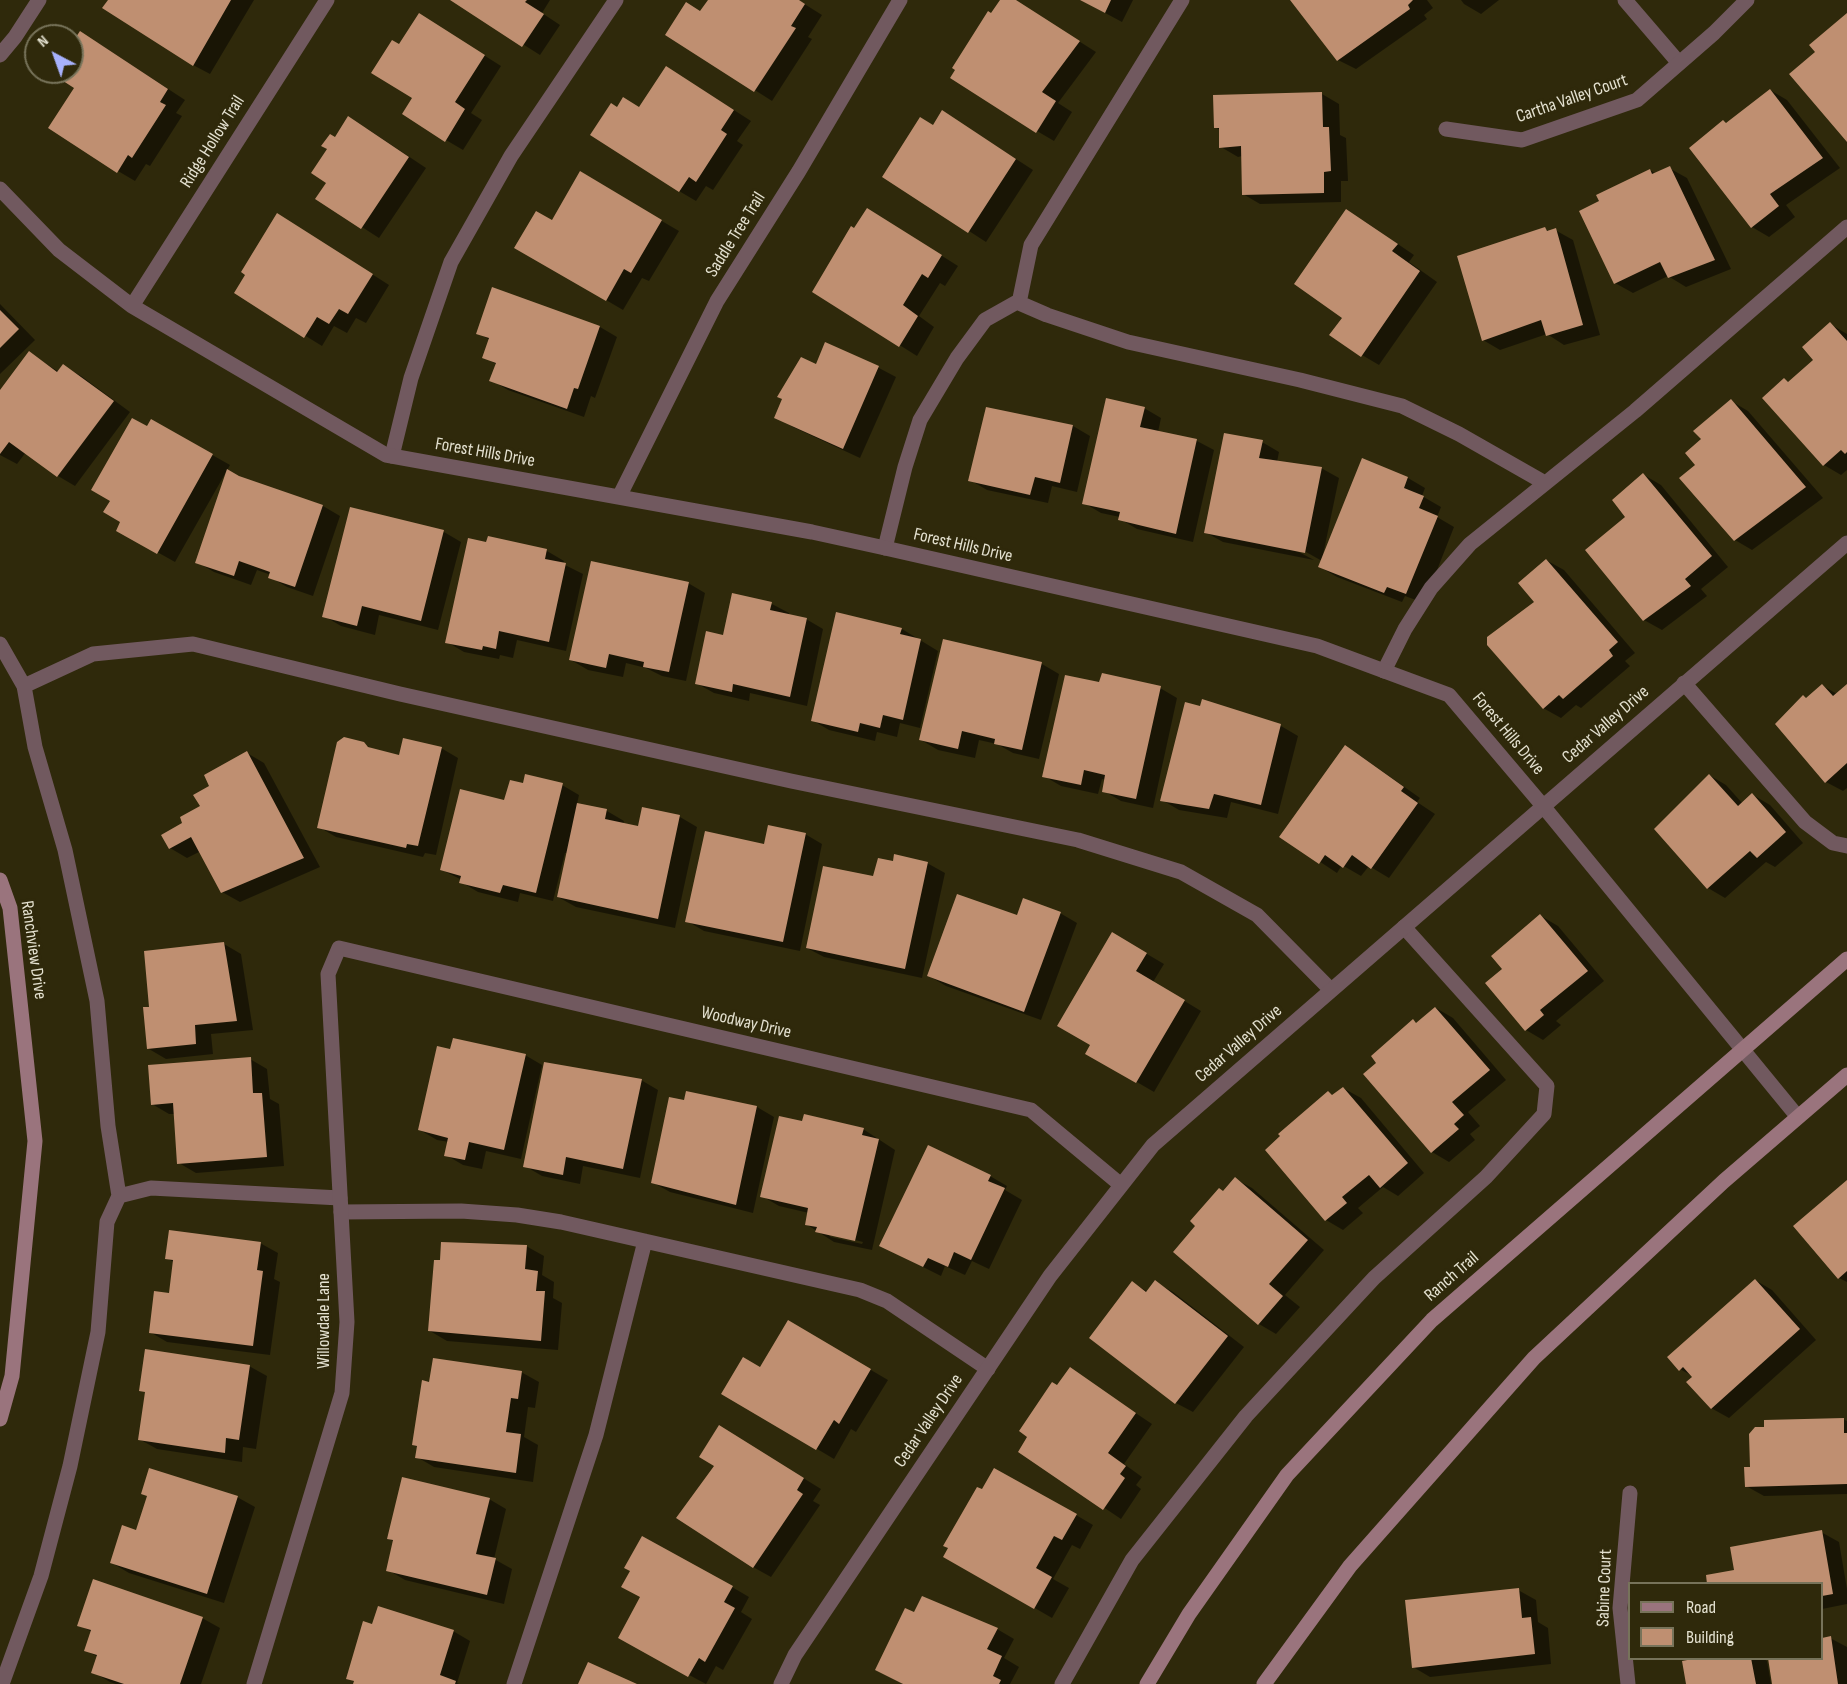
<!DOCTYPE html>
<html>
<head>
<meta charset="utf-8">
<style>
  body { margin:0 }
  #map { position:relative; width:1847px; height:1684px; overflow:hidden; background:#2f290b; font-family:"Sofia Sans Condensed",sans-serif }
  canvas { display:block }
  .legend { position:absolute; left:1628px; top:1582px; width:195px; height:78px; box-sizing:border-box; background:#2f290b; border:2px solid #77735a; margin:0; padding:8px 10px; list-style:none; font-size:18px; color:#e4e1d0 }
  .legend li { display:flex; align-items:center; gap:12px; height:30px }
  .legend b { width:30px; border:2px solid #77735a }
  .north { position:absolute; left:24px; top:24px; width:60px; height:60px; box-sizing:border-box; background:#2f290b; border:2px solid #77735a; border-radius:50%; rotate:319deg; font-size:16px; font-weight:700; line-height:24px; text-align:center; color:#e4e1d0 }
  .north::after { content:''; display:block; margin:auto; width:21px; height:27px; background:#a7b1fc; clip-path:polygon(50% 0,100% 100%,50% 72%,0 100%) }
</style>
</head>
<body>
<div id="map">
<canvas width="1847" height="1684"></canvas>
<ul class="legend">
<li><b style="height:8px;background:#9a747d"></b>Road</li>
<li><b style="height:16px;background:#bf8f71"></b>Building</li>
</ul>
<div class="north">N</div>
</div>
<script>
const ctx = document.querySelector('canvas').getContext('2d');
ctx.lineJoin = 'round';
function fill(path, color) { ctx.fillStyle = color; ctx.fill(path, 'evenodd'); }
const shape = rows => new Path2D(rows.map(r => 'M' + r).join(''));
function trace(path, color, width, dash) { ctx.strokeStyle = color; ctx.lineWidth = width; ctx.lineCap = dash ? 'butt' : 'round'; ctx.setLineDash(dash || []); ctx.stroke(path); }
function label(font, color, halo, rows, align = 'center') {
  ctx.font = font + ' "Sofia Sans Condensed",sans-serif'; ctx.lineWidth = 6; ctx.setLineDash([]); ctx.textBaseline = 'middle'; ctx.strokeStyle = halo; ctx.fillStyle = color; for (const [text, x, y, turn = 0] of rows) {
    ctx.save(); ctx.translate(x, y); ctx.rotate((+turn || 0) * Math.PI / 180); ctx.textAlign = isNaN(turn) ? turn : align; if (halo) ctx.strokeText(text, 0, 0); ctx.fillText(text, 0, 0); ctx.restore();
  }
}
const shadow = shape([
  [109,0,254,0,210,74,193,65],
  [453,0,550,0,542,13,560,25,540,55],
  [710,0,798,0,822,15,808,37,812,39,772,101,667,34,701,13],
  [1002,0,1014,0,1096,52,1058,103,1072,112,1054,141,1037,131,992,15],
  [1081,0,1133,0,1122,22],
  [1292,0,1427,0,1433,8,1424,15,1427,19,1356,69,1338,60],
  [1461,0,1499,0,1481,14,1464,4],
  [436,25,501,66,471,113,482,120,463,150,446,140,414,98,400,46],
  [98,43,185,100,176,113,182,116,150,166,146,164,135,181,118,171,76,87,62,72,72,72,72,46],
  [684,78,751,121,737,141,743,145,713,190,706,186,696,201,679,191,618,109,640,108],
  [1770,90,1787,100,1840,168,1786,205,1795,217,1769,237,1752,227,1723,121,1727,124],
  [1322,94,1339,104,1340,135,1346,138,1348,181,1341,181,1341,202,1260,204,1243,194,1242,156,1238,157,1221,147,1220,130,1215,127],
  [959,122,1033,170,986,242,884,176,934,126],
  [366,128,426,168,379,238,317,198,328,183,336,139],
  [1669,168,1687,178,1731,269,1686,287,1668,276,1633,293,1615,283,1650,170,1656,174],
  [581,174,679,231,649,281,642,278,623,310,516,247,552,222],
  [885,220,958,266,945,286,940,283,919,316,934,327,917,356,815,292,855,230],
  [1364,221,1414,255,1409,262,1437,282,1379,365,1362,355,1344,317],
  [295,225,389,285,366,323,356,318,347,333,334,326,322,346,236,293],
  [1545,229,1550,232,1555,230,1573,240,1600,335,1564,345,1547,334,1500,350,1483,340],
  [493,289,600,327,617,337,595,398,591,396,584,417,508,390,491,380,496,364,484,357,490,340,478,333],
  [0,304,35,340,0,374],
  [1830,324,1847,334,1847,470,1841,475,1824,465,1785,380,1790,383,1815,360],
  [826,344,879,368,896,377,860,458,793,427,776,417,816,366],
  [29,353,59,372,63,366,81,376,130,412,75,486,58,476,26,452,17,464,0,455,0,393],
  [1731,401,1748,411,1823,498,1752,550,1735,540,1697,465,1703,439],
  [1144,408,1161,418,1158,432,1197,441,1214,450,1193,542,1137,529,1120,519,1120,517,1101,513,1084,503],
  [152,421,230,465,175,562,118,530,148,428],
  [1073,426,1090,436,1077,492,1052,486,1048,503,987,490,970,480],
  [1262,442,1279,452,1277,462,1321,468,1339,478,1323,555,1363,460,1408,478,1425,488,1422,496,1441,507,1437,517,1454,527,1424,603,1405,596,1402,602,1337,577,1320,567,1322,561,1299,548,1297,551,1314,560,1223,542,1205,532],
  [1644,475,1661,485,1728,567,1701,589,1707,596,1662,630,1644,620,1627,517],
  [239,477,323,506,340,516,313,596,287,587,270,577,271,575,257,570,251,585,214,572,197,562],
  [351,508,444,532,461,542,438,630,379,615,375,635,341,626,324,616],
  [547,551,564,561,563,564,583,574,566,651,517,640,513,658,500,655,499,659,464,652,447,642],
  [1546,560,1564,570,1635,653,1625,661,1630,666,1581,708,1576,705,1561,718,1543,708,1536,602],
  [688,583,705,593,686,681,662,676,646,668,626,663,623,677,588,670,571,660],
  [772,604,789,613,788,616,806,619,823,629,807,706,750,693,749,701,714,693,696,683,724,637],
  [902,629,938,651,920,728,900,723,897,737,877,732,875,741,829,730,812,720],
  [944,641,1042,664,1059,674,1039,759,1013,753,997,744,979,740,975,758,938,750,921,740],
  [1101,684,1160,688,1177,698,1153,808,1121,801,1104,791,1106,780,1102,779,1098,794,1061,786,1044,776],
  [1823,686,1837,694,1847,686,1847,788,1843,791,1826,782,1807,699],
  [1281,726,1298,736,1278,814,1231,802,1227,818,1179,810,1162,800],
  [363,744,375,750,400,757,441,748,458,758,436,855,425,853,423,857,336,837,319,827],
  [1345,747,1362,757,1420,798,1417,802,1435,814,1389,878,1369,866,1361,876,1342,865,1337,873,1281,836],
  [247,753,264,763,320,867,240,902,222,892,201,851,187,858,170,848,184,824,202,807,211,786],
  [1709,775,1726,785,1743,804,1753,795,1770,805,1803,843,1775,867,1766,862,1725,898,1708,888],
  [524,785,562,785,579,795,577,804,607,811,624,821,623,824,639,828,643,809,680,817,697,827,675,928,576,907,558,897,568,853,565,853,553,901,520,893,518,902,478,892,461,882,462,880,442,870,505,802],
  [805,834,822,844,800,951,704,931,687,921,765,846],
  [894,863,927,863,945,873,922,978,824,957,807,948,875,878],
  [1060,913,1077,923,1041,1020,946,986,929,976,1018,917],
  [1541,916,1558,926,1604,981,1556,1021,1561,1025,1543,1040,1526,1030,1504,969],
  [1113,934,1164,964,1153,982,1201,1011,1154,1092,1087,1053,1092,1045],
  [224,944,241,954,253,1030,211,1034,213,1054,166,1059,149,1049,151,1008],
  [1436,1008,1453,1018,1506,1080,1468,1112,1480,1126,1470,1134,1475,1140,1449,1162,1432,1152,1378,1063,1413,1021,1418,1024],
  [525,1055,542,1065,521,1159,486,1151,482,1169,463,1165,446,1155,449,1142,437,1140,420,1130],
  [250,1059,267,1069,270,1099,279,1104,284,1166,196,1173,179,1163,175,1114,169,1114,152,1104],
  [641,1080,658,1090,640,1178,583,1166,580,1184,542,1176,525,1166],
  [1343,1088,1361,1098,1424,1173,1398,1196,1383,1187,1358,1208,1363,1213,1343,1230,1326,1220,1328,1092,1334,1096],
  [687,1092,757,1107,774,1117,753,1213,670,1192,652,1182],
  [803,1123,863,1129,895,1150,872,1250,834,1242,806,1224,809,1213,779,1206,762,1196],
  [827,1233,863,1242,862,1244,831,1237],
  [990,1176,1007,1186,1005,1190,1022,1200,989,1269,972,1261,965,1275,945,1266,941,1276,881,1246],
  [1235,1179,1252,1188,1324,1250,1285,1295,1300,1307,1276,1334,1259,1324,1175,1252],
  [1847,1182,1847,1282,1839,1278],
  [260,1243,278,1253,274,1279,280,1282,270,1355,167,1342,150,1332,170,1295,175,1263,167,1258],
  [526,1246,544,1256,542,1275,554,1282,553,1298,562,1303,558,1350,447,1341,430,1331],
  [1755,1280,1772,1290,1816,1340,1729,1418,1711,1408,1694,1377,1680,1369],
  [1155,1282,1173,1292,1244,1347,1193,1412,1176,1403,1091,1337,1133,1283,1148,1292],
  [789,1322,888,1380,856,1432,851,1429,834,1459,723,1393,761,1369],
  [249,1366,267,1376,256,1449,243,1447,242,1462,157,1449,139,1439],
  [1070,1369,1152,1424,1124,1464,1142,1477,1136,1485,1141,1489,1121,1519,1020,1451],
  [521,1372,539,1382,535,1408,528,1407,524,1437,538,1445,533,1482,434,1467,417,1457,418,1447,413,1445,430,1383],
  [1843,1419,1847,1421,1847,1494,1764,1496,1746,1486,1751,1468],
  [737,1437,821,1489,813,1501,820,1505,771,1577,753,1567],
  [237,1497,255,1507,224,1603,129,1573,112,1563],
  [489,1499,506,1509,494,1559,512,1569,504,1604,405,1580,388,1570,395,1542,388,1538],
  [1076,1515,1093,1525,1080,1549,1072,1545,1053,1579,1069,1588,1052,1618,945,1556],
  [1821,1532,1839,1542,1847,1589,1847,1604,1822,1609,1822,1584,1736,1572],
  [732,1587,749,1597,741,1612,752,1619,723,1670,716,1666,706,1684,637,1647],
  [1518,1590,1536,1600,1538,1622,1548,1628,1551,1664,1430,1677,1413,1667],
  [914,1614,997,1629,1014,1639,1004,1658,1019,1667,1010,1684,903,1684,877,1670],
  [202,1618,220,1628,201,1684,116,1684,110,1682,93,1672,98,1657,85,1650,92,1632,79,1625],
  [373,1626,453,1631,470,1641,457,1683,459,1684,354,1684,355,1682,348,1678],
  [1830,1638,1847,1647,1847,1684,1773,1684,1822,1658,1822,1639],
  [1707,1658,1762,1658,1767,1661,1771,1684,1688,1684]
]);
const building = shape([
  [108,0,231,0,193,66,102,8],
  [450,0,527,0,525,2,544,14,522,47],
  [708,0,799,0,805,4,791,26,796,28,754,92,665,35,686,2,700,11],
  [1000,0,1016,0,1080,41,1042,92,1056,101,1036,133,950,78,955,70,952,68,988,11,991,13],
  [1080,0,1111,0,1105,13],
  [1290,0,1413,0,1408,5,1410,9,1337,61],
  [419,13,485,55,455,102,465,109,445,142,402,114,412,98,371,73,392,40,399,44],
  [1847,13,1847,142,1789,74,1815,52,1809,45],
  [80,31,168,89,160,102,166,105,132,158,128,155,117,173,48,128,74,88,57,77,60,72,72,72,72,43],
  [666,66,734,110,721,130,727,134,696,182,689,177,679,192,590,135,611,103,617,107,623,97,639,107],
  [1770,89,1823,158,1770,194,1779,206,1751,228,1689,148,1723,120,1726,123],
  [1322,92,1323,127,1329,127,1331,171,1324,172,1324,193,1242,195,1241,146,1219,148,1219,128,1214,128,1213,95],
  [942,110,1016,159,968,233,882,177,920,117,933,125],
  [348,116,409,157,361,229,315,199,326,183,311,173,327,149,321,146,330,134,335,137],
  [1670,166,1715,260,1668,278,1660,262,1614,284,1579,211,1599,201,1596,195,1650,169,1652,174],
  [580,171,662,220,631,273,624,269,606,301,514,248,536,211,552,220],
  [867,208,942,255,928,278,922,274,903,305,918,316,899,347,812,292,851,226,854,228],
  [1346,209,1398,244,1392,251,1420,271,1361,357,1329,335,1342,318,1294,284],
  [277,213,373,274,348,314,339,309,329,324,317,317,304,338,234,293,245,275,241,272],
  [1545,227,1547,231,1556,228,1583,325,1546,336,1541,320,1482,341,1457,256],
  [492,287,600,326,578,389,574,388,567,409,489,381,496,363,482,358,489,338,476,334],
  [0,310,19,329,0,348],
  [1830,322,1847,341,1847,452,1845,454,1841,450,1823,466,1762,398,1784,378,1788,382,1813,360,1802,347],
  [825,342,879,366,843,449,774,418,782,399,777,397,801,357,816,364],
  [29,351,57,372,63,364,114,401,57,477,9,442,0,454,0,390],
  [1106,398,1145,407,1140,427,1197,439,1176,534,1118,520,1120,512,1082,504],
  [1731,399,1806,487,1734,541,1679,478,1695,465,1685,453,1701,439,1693,431],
  [986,407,1073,425,1060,483,1035,477,1030,495,968,481],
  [132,418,147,426,151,419,213,454,157,554,116,531,120,522,103,512,110,501,91,490],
  [1224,433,1263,440,1259,458,1322,467,1305,553,1204,533],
  [1362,458,1408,477,1404,488,1424,496,1419,508,1438,516,1406,594,1387,587,1384,593,1318,567],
  [227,469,239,476,323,505,295,587,268,578,270,572,239,561,234,576,195,563],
  [1643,473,1712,556,1685,579,1691,586,1643,621,1585,550,1625,517,1612,500],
  [350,507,444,530,421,621,362,606,357,626,322,617],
  [488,536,547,549,545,559,566,563,549,642,499,631,496,649,483,646,482,650,445,643,468,538,486,542],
  [1546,559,1618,642,1609,650,1613,656,1563,699,1559,695,1543,709,1487,645,1487,637,1534,602,1518,583],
  [591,561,689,582,669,672,643,667,644,662,609,654,606,668,569,660],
  [732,593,772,602,770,610,807,618,790,697,733,684,732,692,695,684,706,631,723,635],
  [836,612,902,628,900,634,921,639,903,720,883,715,880,728,860,723,858,732,811,721],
  [943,639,1042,662,1022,750,994,744,995,739,962,731,958,749,919,740],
  [1102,673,1161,686,1136,799,1102,792,1105,775,1084,770,1081,785,1042,777,1065,675,1099,682],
  [1822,684,1833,696,1847,684,1847,763,1825,783,1775,724,1803,695,1806,698],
  [1202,699,1281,724,1261,805,1214,794,1209,809,1160,801,1185,702,1200,706],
  [344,737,364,742,368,747,399,755,403,738,442,747,418,846,407,844,406,848,317,828,337,742],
  [1345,745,1404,787,1401,791,1418,803,1371,869,1352,855,1343,868,1325,855,1319,864,1279,837],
  [247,751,304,858,221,893,191,837,169,849,161,835,182,823,180,817,200,806,193,795,209,786,204,775],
  [525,774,563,783,536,893,503,885,500,893,459,883,461,876,440,870,460,789,504,800,510,780,523,783],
  [1709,774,1738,806,1752,793,1786,832,1757,858,1750,851,1707,889,1654,829],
  [577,803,607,809,605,819,638,826,642,807,680,815,658,919,557,897],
  [768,825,806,833,783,942,685,922,705,831,764,844],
  [894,854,928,862,905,969,806,948,823,866,873,876,878,858,893,861],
  [957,894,1017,915,1023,898,1061,912,1024,1012,927,976],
  [1540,914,1588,971,1540,1010,1544,1015,1525,1031,1485,983,1502,969,1491,956],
  [1112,932,1147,953,1136,971,1185,1000,1136,1083,1085,1054,1090,1045,1057,1026],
  [224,942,237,1021,195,1025,196,1044,147,1049,143,1007,149,1007,144,951],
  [1435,1007,1490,1070,1452,1102,1464,1115,1454,1124,1459,1129,1431,1153,1363,1074,1376,1063,1371,1056,1413,1019,1416,1023],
  [453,1038,526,1054,504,1150,469,1142,465,1160,444,1156,448,1138,418,1130,437,1046,450,1049],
  [251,1057,253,1093,262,1093,267,1157,177,1164,173,1103,151,1105,148,1065],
  [544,1062,642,1079,623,1169,566,1157,563,1175,523,1167],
  [1343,1087,1408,1163,1380,1188,1369,1175,1342,1197,1347,1203,1325,1221,1265,1150,1280,1136,1278,1134,1328,1091,1332,1095],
  [686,1091,757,1106,736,1205,651,1183,669,1097,684,1100],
  [804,1114,864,1128,862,1135,879,1139,855,1241,815,1232,817,1227,805,1225,808,1208,760,1197,779,1116,802,1121],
  [928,1145,991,1175,988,1181,1005,1188,971,1260,954,1252,948,1267,928,1258,923,1267,879,1246],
  [1235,1177,1308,1240,1269,1284,1283,1296,1258,1325,1173,1252,1195,1226,1190,1221,1219,1188,1223,1191],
  [1847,1180,1847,1271,1838,1279,1793,1226],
  [169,1230,261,1242,257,1270,263,1271,253,1346,149,1333,154,1291,169,1293,173,1260,165,1259],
  [441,1242,527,1245,525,1269,538,1271,536,1291,545,1291,541,1341,428,1331,434,1260,440,1260],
  [1755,1279,1800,1329,1711,1409,1686,1382,1692,1377,1683,1367,1679,1371,1667,1357],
  [1155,1280,1228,1336,1175,1404,1089,1338,1132,1281,1146,1292],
  [788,1320,871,1369,839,1424,834,1420,816,1450,721,1394,743,1357,760,1367],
  [145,1349,250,1365,239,1440,226,1438,225,1453,138,1440,145,1392,139,1391],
  [433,1358,522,1371,518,1399,511,1398,506,1432,521,1434,516,1473,415,1458,417,1446,412,1445,422,1380,429,1382],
  [1070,1367,1136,1413,1108,1453,1126,1466,1120,1474,1125,1478,1103,1510,1018,1452,1027,1437,1019,1431,1052,1382,1057,1385],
  [1844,1418,1844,1433,1847,1433,1847,1484,1745,1487,1744,1467,1750,1467,1749,1434,1755,1427,1764,1427,1764,1420],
  [719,1425,804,1478,797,1490,803,1494,753,1568,676,1518,714,1466,699,1457],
  [149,1468,238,1496,207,1594,110,1563,122,1525,136,1530,147,1496,141,1494],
  [994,1468,1077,1514,1062,1540,1054,1536,1036,1568,1052,1577,1034,1609,943,1557,948,1548,943,1546,977,1487,982,1489],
  [402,1477,490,1498,476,1554,496,1558,487,1595,386,1571,393,1540,387,1539],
  [1822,1530,1833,1594,1822,1596,1822,1584,1707,1584,1706,1575,1734,1570,1730,1547],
  [642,1536,733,1586,724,1602,735,1608,705,1662,699,1658,688,1677,618,1638,640,1597,621,1587,630,1571,624,1568],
  [93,1579,203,1617,180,1684,124,1684,91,1673,97,1655,84,1651,91,1630,77,1626],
  [1519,1588,1522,1618,1531,1617,1535,1654,1412,1668,1405,1600],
  [922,1596,998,1628,987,1649,1002,1656,993,1676,1001,1680,999,1684,903,1684,875,1670,905,1608,914,1612],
  [378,1606,454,1630,440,1675,456,1681,455,1684,353,1684,354,1681,346,1679,363,1621,372,1624],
  [1831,1636,1838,1684,1772,1684,1768,1658,1822,1658,1822,1638],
  [1698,1658,1751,1658,1756,1684,1686,1684,1682,1661],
  [588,1662,637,1684,578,1684]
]);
const lane = shape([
  [1625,0,1679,63],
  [0,55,15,37,39,0],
  [1019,303,1031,245,1182,0],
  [392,456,411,378,451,262,511,156,616,0],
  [885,548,905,467,920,420,957,358,985,320,1017,302,1047,315,1128,342,1300,380,1402,406,1459,434,1545,483],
  [0,644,24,686,93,654,193,644,400,694,791,781,1078,840,1181,872,1257,915,1331,990],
  [1384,671,1405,629,1431,588,1470,544,1635,411,1847,227],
  [1684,683,1805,822,1833,843,1847,846],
  [24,686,35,747,65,850,97,1001,108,1126,119,1196],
  [341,1212,461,1211,517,1215,561,1222,860,1290,887,1301,988,1369],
  [2,1684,41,1576,70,1466,98,1332,107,1222,119,1196,151,1188,340,1198],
  [514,1684,596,1435,645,1241],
  [1062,1684,1132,1560,1246,1416,1374,1278,1486,1177,1544,1114,1547,1086,1404,927]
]);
const street = shape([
  [1446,129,1522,140,1637,100,1714,33,1747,0],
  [0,189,59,250,132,306,386,455,812,532,885,548,1317,646,1449,695,1543,806,1797,1116],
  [132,306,327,0],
  [619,497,717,301,799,171,900,0],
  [254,1684,342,1393,347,1322,328,974,339,948,1031,1110,1121,1185],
  [781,1684,795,1655,1050,1276,1153,1145,1847,543],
  [1628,1684,1620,1608,1630,1493]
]);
const secondary = shape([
  [0,880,10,908,35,1141,12,1376,0,1419],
  [1147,1684,1189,1614,1287,1475,1432,1320,1847,959],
  [1264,1684,1350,1566,1534,1358,1724,1181,1847,1075]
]);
const streetNames = [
  ["Cartha Valley Court",1572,99,-19],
  ["Ridge Hollow Trail",213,142,-58],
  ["Saddle Tree Trail",736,235,-58],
  ["Forest Hills Drive",485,453,10],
  ["Forest Hills Drive",963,546,13],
  ["Cedar Valley Drive",1606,725,-41],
  ["Forest Hills Drive",1508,734,50],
  ["Ranchview Drive",33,950,82],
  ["Woodway Drive",746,1023,13],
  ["Cedar Valley Drive",1239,1044,-41],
  ["Ranch Trail",1452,1277,-41],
  ["Willowdale Lane",324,1321,-90],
  ["Cedar Valley Drive",929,1421,-56],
  ["Sabine Court",1605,1588,-88]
];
fill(shadow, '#0007');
fill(building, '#bf8f71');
trace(lane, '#71595f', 15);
trace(street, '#71595f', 15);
trace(secondary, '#9a747d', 15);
label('18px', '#e4e1d0', '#2f290b', streetNames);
</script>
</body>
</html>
